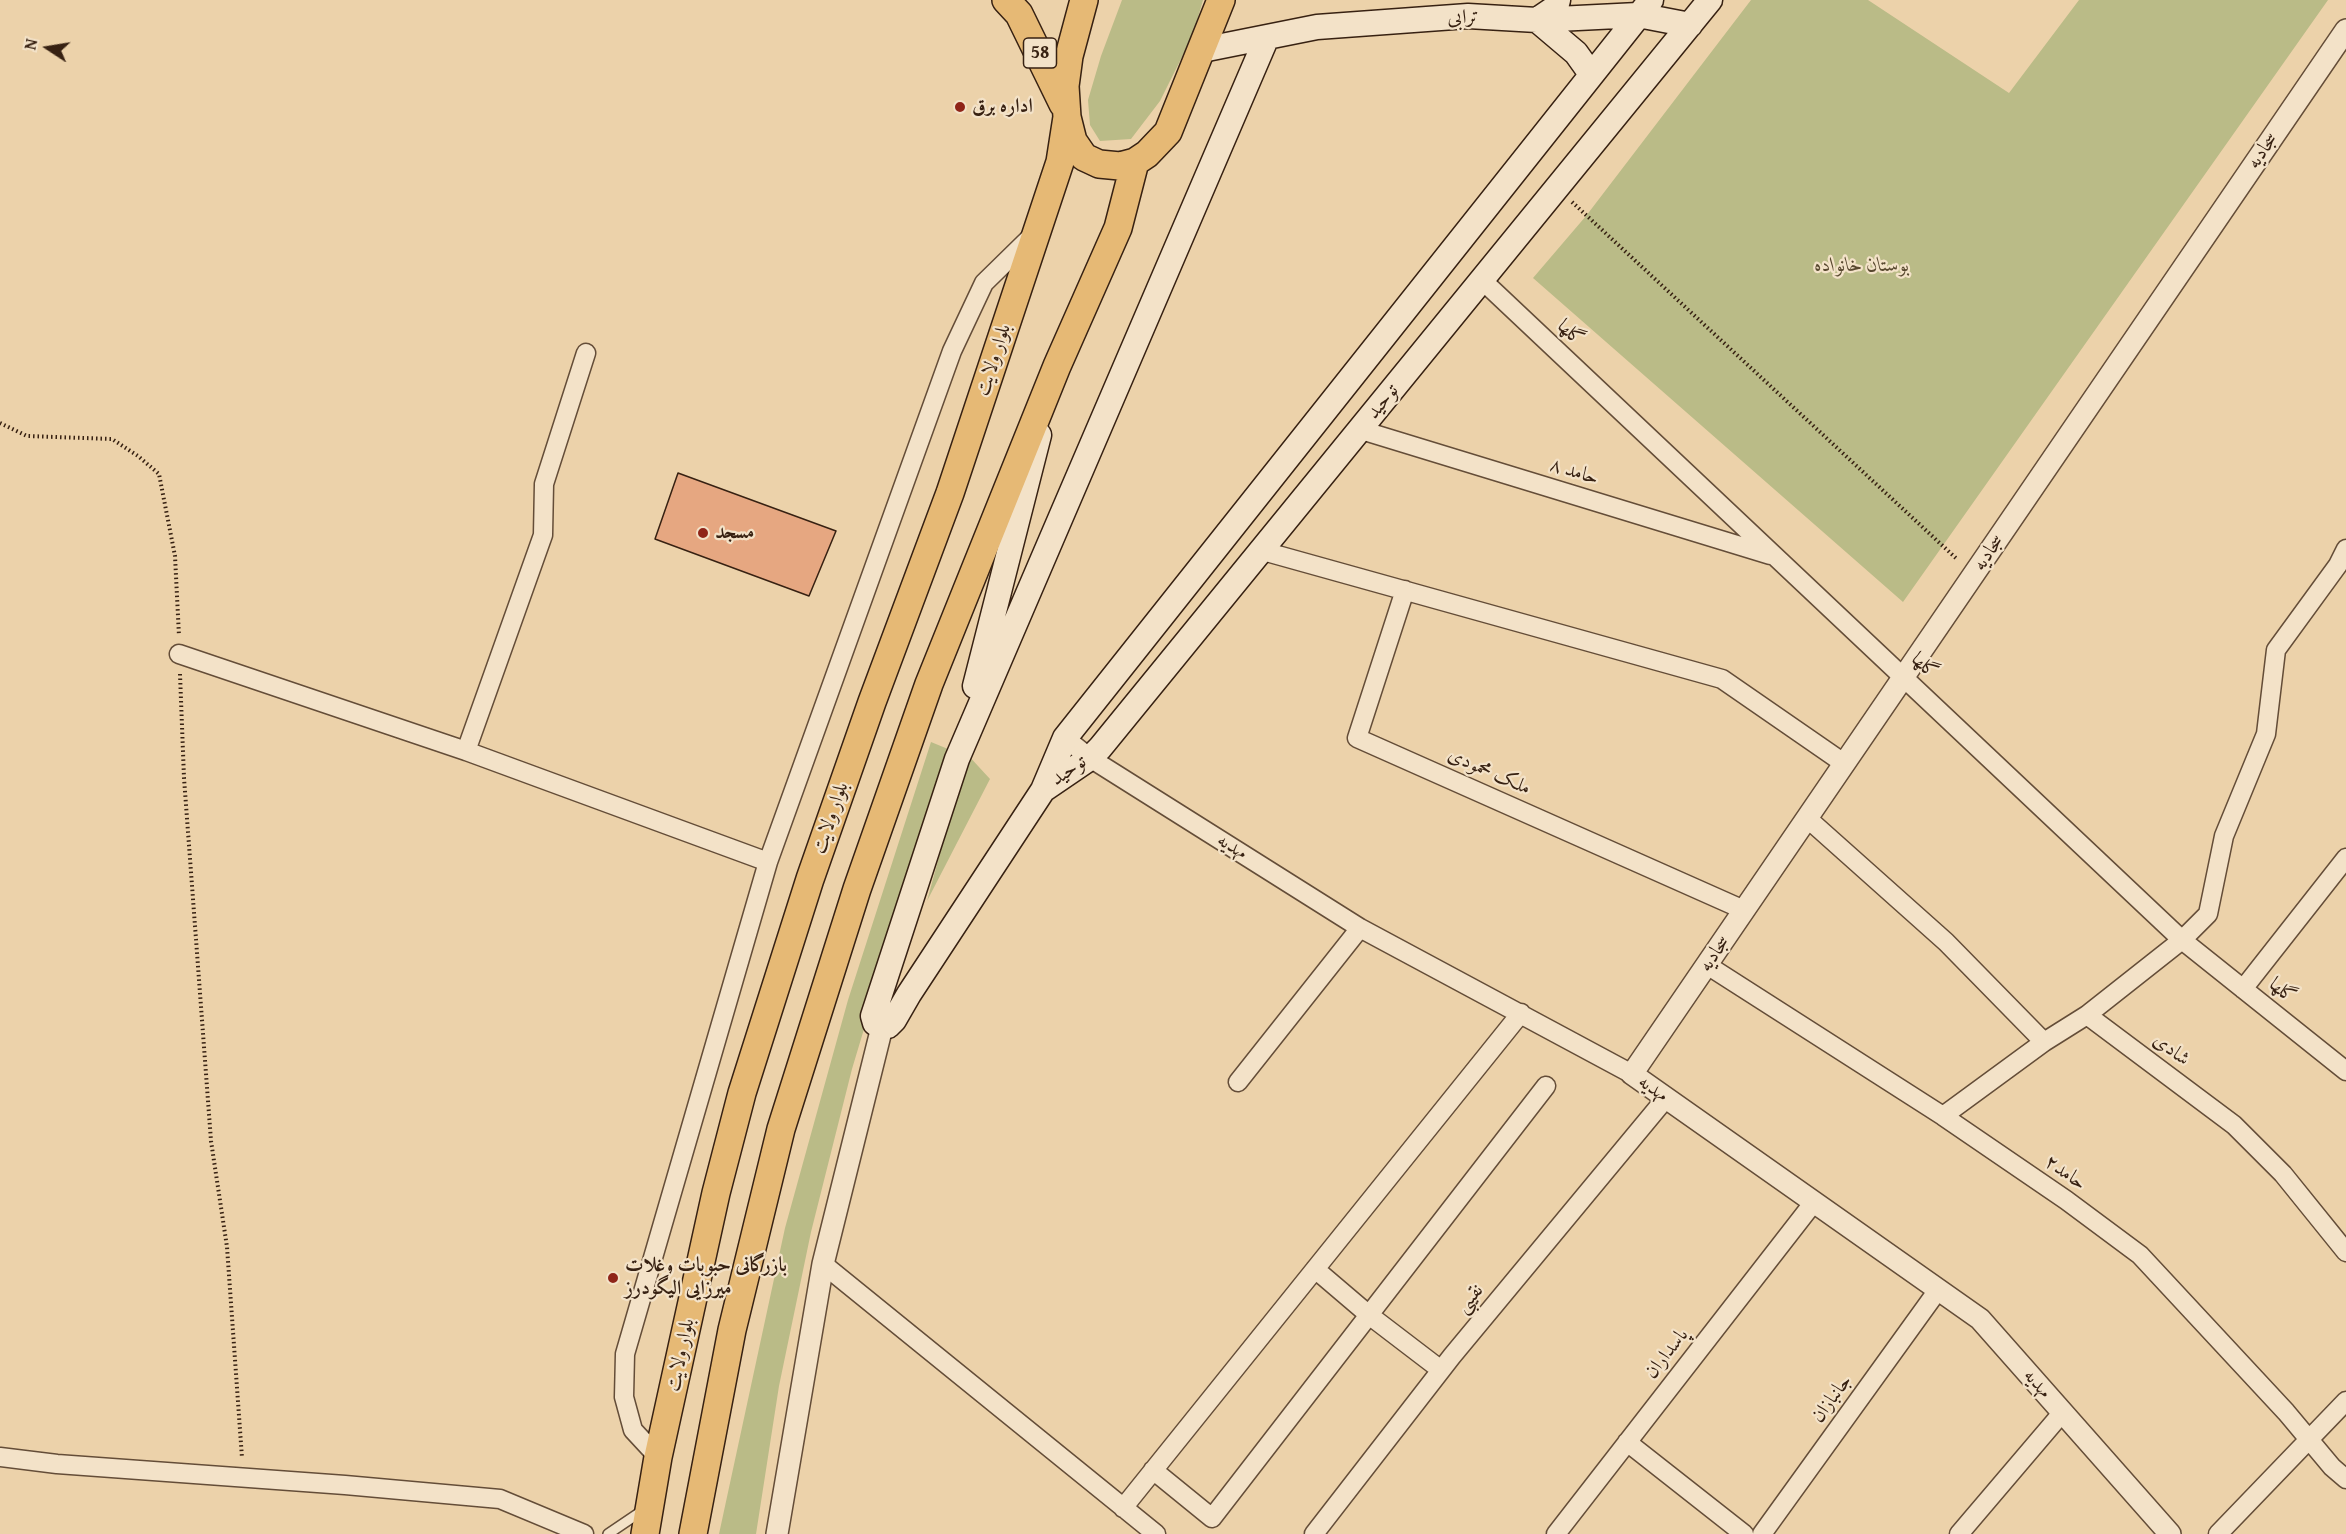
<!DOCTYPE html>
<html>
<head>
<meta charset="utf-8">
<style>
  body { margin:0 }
  #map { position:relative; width:2346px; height:1534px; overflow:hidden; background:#ecd2aa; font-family:"Gentium Book Plus",serif }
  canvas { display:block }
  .north { position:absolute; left:18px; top:18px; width:60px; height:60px; -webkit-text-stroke:4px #f3e2c8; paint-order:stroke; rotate:282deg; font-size:16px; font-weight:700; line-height:24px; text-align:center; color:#372112 }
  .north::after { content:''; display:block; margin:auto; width:21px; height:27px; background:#372112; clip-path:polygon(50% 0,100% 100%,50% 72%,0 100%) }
</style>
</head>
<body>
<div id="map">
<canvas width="2346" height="1534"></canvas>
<div class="north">N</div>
</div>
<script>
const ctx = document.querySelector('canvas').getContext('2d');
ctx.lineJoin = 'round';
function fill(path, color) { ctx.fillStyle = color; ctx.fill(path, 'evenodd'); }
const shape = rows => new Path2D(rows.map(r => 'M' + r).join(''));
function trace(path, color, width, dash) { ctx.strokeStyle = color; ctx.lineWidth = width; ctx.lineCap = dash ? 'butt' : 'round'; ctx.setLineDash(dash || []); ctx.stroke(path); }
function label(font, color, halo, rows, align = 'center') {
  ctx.font = font + ' "Gentium Book Plus",Amiri,serif'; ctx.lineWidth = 4.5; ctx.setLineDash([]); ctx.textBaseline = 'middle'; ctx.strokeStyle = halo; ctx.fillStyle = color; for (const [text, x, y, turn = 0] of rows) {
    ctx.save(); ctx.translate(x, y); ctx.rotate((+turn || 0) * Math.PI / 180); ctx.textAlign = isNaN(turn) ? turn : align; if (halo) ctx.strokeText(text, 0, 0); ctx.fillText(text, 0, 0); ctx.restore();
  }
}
const green = shape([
  [1122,0,1203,0,1193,35,1160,101,1131,139,1100,141,1090,125,1088,100,1101,56],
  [1751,0,1868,0,2009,93,2079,0,2328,0,1903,602,1533,278,1586,216],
  [931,742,948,749,852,1069,811,1232,779,1386,756,1534,719,1534,785,1228,848,1000],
  [967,754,990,779,927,901]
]);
const building = shape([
  [678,473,836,531,809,596,655,539,678,473]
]);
const path = shape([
  [1572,202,1958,560],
  [0,423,27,436,112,439,138,456,159,474,175,556,179,636],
  [180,674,184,778,211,1141,227,1247,242,1458]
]);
const service = shape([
  [608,1534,642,1511]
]);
const minor = shape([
  [1482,280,2182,940,2346,1071],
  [1361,430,1770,555],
  [1263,551,1722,679,1845,764],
  [1405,590,1357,738,1744,910],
  [179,654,466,751,768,862,952,351,984,283,1032,236],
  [1065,738,1090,758,1360,928,1632,1074],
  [466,751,543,535,544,484,586,353],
  [1807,818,1946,942,2044,1042],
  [1707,965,1943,1116,2066,1200,2140,1255,2286,1412,2332,1467,2346,1479],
  [2243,989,2346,858],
  [2087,1015,2182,940,2208,914,2224,836,2266,734,2276,650,2338,565,2346,549],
  [1238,1082,1360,928],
  [1943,1116,2044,1042,2087,1015,2234,1125,2283,1174,2346,1252],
  [823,1264,1156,1534],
  [1315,1269,1369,1315,1441,1370],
  [1627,1442,1744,1534],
  [0,1457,57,1464,345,1485,500,1499,584,1534],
  [658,1457,633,1430,624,1397,625,1354,768,862],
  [1153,1470,1212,1518,1546,1086],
  [1123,1508,1521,1013],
  [1314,1534,1452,1356,1666,1098],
  [1556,1534,1814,1202],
  [1762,1534,1938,1290],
  [1959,1534,2062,1413],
  [2218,1534,2346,1401]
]);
const tertiary = shape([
  [777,1534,823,1264,882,1027],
  [2170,1534,1980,1319,1632,1074,2346,30]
]);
const secondary = shape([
  [1558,0,1556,7,1537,20,1576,53,1591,74],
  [1267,37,957,759,873,1016,875,1023,882,1027,888,1026,894,1020,909,994,1043,790,1065,738,1651,0],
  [1202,50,1317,27,1468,16,1537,20,1638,15,1690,25],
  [975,686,1039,435],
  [1043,790,1090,758,1100,748,1710,0]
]);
const primary = shape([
  [1006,0,1019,14,1063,104],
  [1084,0,1069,56,1065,86,1067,117,1073,141,1084,157,1099,164,1120,166,1135,162,1147,154,1168,132,1221,0],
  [645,1534,658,1457,716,1193,742,1093,810,879,872,702,950,493,1060,162,1067,117],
  [693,1534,732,1330,781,1129,857,889,929,684,1057,366,1118,228,1135,162]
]);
const markers = [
  [960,107,6,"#8f2418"],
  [703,533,6,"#8f2418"],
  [613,1278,6,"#8f2418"]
];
const shields = [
  [1040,53,33]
];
const shieldNames = [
  ["58",1040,53]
];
const streetNames = [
  ["ترابی",1463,18,-1],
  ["سجادیه",2263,151,-56],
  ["گلها",1570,333,43],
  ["بلوار ولایت",994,360,-72],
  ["توحید",1383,402,-51],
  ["حامد ۸",1574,472,17],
  ["سجادیه",1989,553,-56],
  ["گلها",1924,666,43],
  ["توحید",1069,771,-35],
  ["ملک محمودی",1489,772,24],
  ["بلوار ولایت",831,818,-71],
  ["مهدیه",1232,847,32],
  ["سجادیه",1715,954,-56],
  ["گلها",2282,991,39],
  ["شادی",2171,1050,37],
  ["مهدیه",1653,1089,35],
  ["حامد۲",2065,1173,35],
  ["نقیبی",1470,1299,-50],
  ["پاسداران",1667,1354,-52],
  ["بلوار ولایت",681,1355,-78],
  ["مهدیه",2037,1384,49],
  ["جانبازان",1832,1399,-54]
];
const poiNames = [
  ["اداره برق",972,107],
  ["مسجد",715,533],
  ["بازرگانی حبوبات وغلات",625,1266],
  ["میرزایی الیگودرز",625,1289]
];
const parkNames = [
  ["بوستان خانواده",1862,266]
];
fill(green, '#babb87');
fill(building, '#e6a781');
trace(building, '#372112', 1.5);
trace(service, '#644d38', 12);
trace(minor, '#644d38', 21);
trace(tertiary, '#644d38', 24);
trace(secondary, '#372112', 27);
trace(primary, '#372112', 30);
trace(path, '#372112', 4, [1.5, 3]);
trace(service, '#f3e2c8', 9);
trace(minor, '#f3e2c8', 18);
trace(tertiary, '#f3e2c8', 21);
trace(secondary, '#f3e2c8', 24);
trace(primary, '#e6b975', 27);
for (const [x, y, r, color] of markers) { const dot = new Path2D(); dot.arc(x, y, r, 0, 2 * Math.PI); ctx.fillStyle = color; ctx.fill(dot); trace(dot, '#f3e2c8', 2); }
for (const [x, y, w] of shields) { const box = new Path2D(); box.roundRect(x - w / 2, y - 15, w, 30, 4.5); ctx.fillStyle = '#f3e2c8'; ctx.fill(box); trace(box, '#372112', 1.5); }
label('bold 18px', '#372112', null, shieldNames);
label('20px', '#372112', '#f3e2c8', streetNames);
label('bold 20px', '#372112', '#f3e2c8', poiNames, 'left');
label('italic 20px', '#58482f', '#f3e2c8', parkNames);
</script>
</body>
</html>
